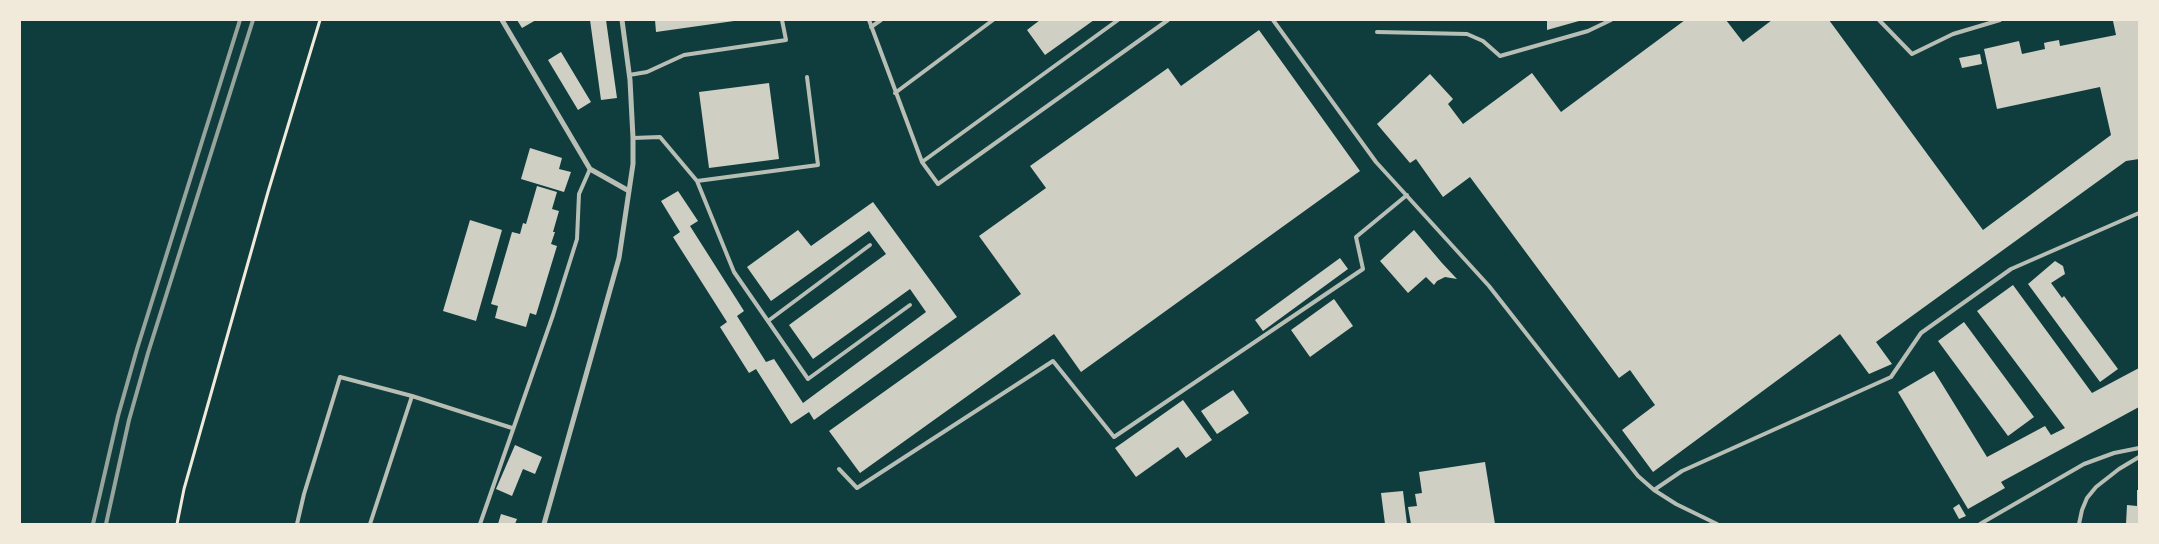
<!DOCTYPE html>
<html>
<head>
<meta charset="utf-8">
<style>
  body { margin:0 }
  #map { position:relative; width:2159px; height:544px; overflow:hidden; background:#0f3d3e; font-family:"Source Sans 3",sans-serif }
  canvas { display:block }
  .frame { position:absolute; inset:0; border:21px solid #f1e9da; pointer-events:none }
</style>
</head>
<body>
<div id="map">
<canvas width="2159" height="544"></canvas>
<div class="frame"></div>
</div>
<script>
const ctx = document.querySelector('canvas').getContext('2d');
ctx.lineJoin = 'round';
function fill(path, color) { ctx.fillStyle = color; ctx.fill(path, 'evenodd'); }
const shape = rows => new Path2D(rows.map(r => 'M' + r).join(''));
function trace(path, color, width, dash) { ctx.strokeStyle = color; ctx.lineWidth = width; ctx.lineCap = dash ? 'butt' : 'round'; ctx.setLineDash(dash || []); ctx.stroke(path); }
const building = shape([
  [517,20,536,20,522,28],
  [590,20,606,20,617,98,601,100],
  [655,20,734,20,734,21,656,32],
  [1040,20,1094,20,1045,55,1027,30],
  [1547,20,1579,20,1579,21,1547,30],
  [1685,20,1726,20,1743,42,1772,20,1829,20,1983,230,2111,135,2100,87,1997,109,1984,49,2019,41,2022,54,2045,49,2044,43,2048,42,2059,40,2060,46,2116,35,2113,21,2139,20,2139,159,2126,161,1876,342,1892,364,1869,374,1840,334,1653,472,1622,430,1655,405,1630,370,1619,378,1470,177,1443,197,1416,159,1410,163,1377,124,1430,74,1453,99,1448,104,1463,124,1532,73,1561,112],
  [1259,30,1360,171,1081,372,1054,334,860,473,829,431,1021,294,979,236,1046,188,1030,166,1168,68,1181,86],
  [561,52,591,102,578,110,548,60],
  [1980,54,1982,64,1962,68,1959,58],
  [769,83,779,159,709,168,699,92],
  [530,148,562,158,559,169,571,172,564,192,521,179],
  [537,186,557,192,552,209,559,211,553,232,555,232,551,244,557,246,536,315,530,313,526,327,495,318,498,306,491,304,512,232,520,234,523,223,526,224],
  [678,191,698,221,690,226,744,311,737,316,766,362,774,359,803,403,926,312,910,289,813,359,789,325,886,254,869,231,771,301,747,267,798,230,811,246,873,202,957,317,814,420,809,412,791,424,756,369,749,373,720,327,727,322,673,237,680,232,661,201],
  [470,220,502,230,476,321,443,311],
  [1414,230,1442,263,1457,279,1445,277,1437,281,1434,285,1426,277,1408,293,1380,261],
  [1340,258,1348,269,1263,331,1255,320],
  [2055,261,2063,266,2065,274,2051,283,2062,298,2064,296,2118,369,2100,382,2028,284],
  [2013,285,2092,393,2139,368,2139,407,2001,482,2005,488,1968,509,1898,392,1934,371,1987,457,2045,426,2051,435,2065,428,1977,311],
  [1334,299,1353,326,1310,357,1291,330],
  [1964,322,2034,417,2008,436,1938,341],
  [1233,390,1249,413,1217,434,1201,411],
  [1183,400,1212,440,1186,458,1178,447,1136,477,1115,448],
  [515,445,542,457,535,474,523,469,512,496,496,489],
  [1485,462,1495,524,1411,524,1408,507,1417,506,1415,494,1422,493,1419,472],
  [2137,490,2139,490,2139,524,2126,524,2127,505,2137,506],
  [1403,491,1407,524,1385,524,1381,493],
  [1959,504,1966,516,1959,519,1953,508],
  [501,514,517,519,515,524,498,524]
]);
const path = shape([
  [177,524,184,489,268,192,320,20]
]);
const service = shape([
  [869,20,922,162,938,184,1168,20],
  [1273,20,1376,162,1489,286,1638,476,1654,490,1676,504,1717,524],
  [1879,20,1912,54,1953,34,2000,20],
  [871,27,881,20],
  [1377,32,1467,34,1483,41,1500,56,1588,31,1611,20],
  [629,75,647,72,684,55,786,40,782,20],
  [895,93,993,20],
  [633,138,660,137,697,181,734,272,808,379,910,305],
  [922,162,1118,20],
  [697,181,818,165,807,77],
  [768,321,870,245],
  [839,469,857,488,1053,361,1114,437,1363,269,1356,237,1407,195],
  [1654,490,1682,471,1891,377,1921,333,2011,269,2139,213],
  [297,524,304,494,340,377,412,396],
  [370,524,412,396,512,428],
  [480,524,553,315,577,239,579,194,590,169],
  [1980,524,2084,464,2114,453,2139,448],
  [2079,524,2082,510,2087,498,2096,487,2119,469,2139,457]
]);
const minor = shape([
  [502,20,590,169,629,191],
  [544,524,619,258,633,164,633,138,630,80,622,20]
]);
const rail = shape([
  [93,524,118,416,137,349,240,20],
  [106,524,129,420,148,353,253,20]
]);
fill(building, '#cfcfc3');
trace(path, '#f1e9da', 3);
trace(service, '#b8beb3', 4);
trace(minor, '#b8beb3', 5);
trace(rail, '#97a49c', 4);
</script>
</body>
</html>
